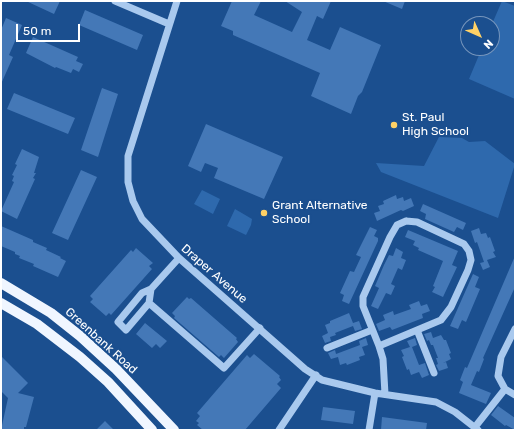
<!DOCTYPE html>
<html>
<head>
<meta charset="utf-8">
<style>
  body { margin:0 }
  #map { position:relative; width:516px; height:431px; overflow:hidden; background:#1b4f8f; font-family:Rubik,sans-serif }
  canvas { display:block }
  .frame { position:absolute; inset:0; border:2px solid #fff; pointer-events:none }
  .north { position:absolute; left:460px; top:16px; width:40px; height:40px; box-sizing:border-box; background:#1b4f8f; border:1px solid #7695bc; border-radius:50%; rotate:135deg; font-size:11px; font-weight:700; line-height:16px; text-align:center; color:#fff }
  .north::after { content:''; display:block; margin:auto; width:14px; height:18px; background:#ffd166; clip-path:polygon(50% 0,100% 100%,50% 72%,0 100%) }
  .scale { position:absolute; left:16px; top:24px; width:64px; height:18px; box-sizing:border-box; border:2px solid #fff; border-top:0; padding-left:5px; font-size:12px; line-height:14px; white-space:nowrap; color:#fff; -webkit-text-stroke:3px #1b4f8f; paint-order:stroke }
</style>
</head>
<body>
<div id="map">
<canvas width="516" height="431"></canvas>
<div class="frame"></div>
<div class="north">N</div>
<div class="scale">50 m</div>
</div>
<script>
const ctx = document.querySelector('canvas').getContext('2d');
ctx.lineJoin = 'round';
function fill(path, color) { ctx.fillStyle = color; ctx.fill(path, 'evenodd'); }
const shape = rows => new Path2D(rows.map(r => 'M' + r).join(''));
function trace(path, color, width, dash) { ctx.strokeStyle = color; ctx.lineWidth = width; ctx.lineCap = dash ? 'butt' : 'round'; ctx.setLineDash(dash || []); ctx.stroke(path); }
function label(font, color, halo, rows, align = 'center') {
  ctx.font = font + ' Rubik,sans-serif'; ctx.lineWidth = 4; ctx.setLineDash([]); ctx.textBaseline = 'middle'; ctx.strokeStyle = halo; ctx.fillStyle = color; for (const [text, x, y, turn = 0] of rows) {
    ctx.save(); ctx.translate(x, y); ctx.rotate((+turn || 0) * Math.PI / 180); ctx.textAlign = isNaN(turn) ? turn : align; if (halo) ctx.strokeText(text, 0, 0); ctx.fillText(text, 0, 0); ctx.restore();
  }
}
const green = shape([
  [502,1,515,6,515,99,469,79,482,48,492,48,492,24],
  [439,137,462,138,469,142,485,141,515,164,498,218,381,172,376,163,424,166],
  [202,190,220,199,213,214,194,204],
  [235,209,252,219,251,225,246,235,227,226]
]);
const building = shape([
  [26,1,60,1,54,14],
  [232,1,261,1,254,15,292,32,302,12,285,1,331,1,323,19,317,16,307,40,330,50,340,27,381,45,362,92,358,96,351,114,311,96,320,73,233,35,233,31,221,26],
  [383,1,405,1,402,9],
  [85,10,143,35,137,50,79,25],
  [6,18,22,25,9,55,13,57,1,84,1,30],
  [33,37,78,57,76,61,83,64,79,72,73,69,71,73,56,67,55,68,26,53],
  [102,88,118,94,98,157,81,150],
  [14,93,75,118,68,134,7,109],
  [206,124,283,157,264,199,214,178,218,168,205,163,201,172,188,166],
  [22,149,39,157,34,173,36,173,33,178,35,179,17,219,1,211,14,182,12,181,14,176,12,175,17,165,15,164],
  [81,170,97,177,68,240,52,233],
  [396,195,397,199,403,197,404,201,411,198,414,206,403,211,401,210,377,221,374,213,380,211,378,206,384,204,383,201],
  [423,204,466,223,463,230,457,227,454,232,425,219,426,214,420,211],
  [1,226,33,240,33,242,47,248,46,250,61,257,60,258,66,261,58,277,33,266,34,264,19,258,20,256,15,254,15,252,1,246],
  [370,227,377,230,374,236,378,238,378,241,349,304,342,301,344,295,340,293,350,271,354,272,361,257,356,255],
  [479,228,481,234,486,233,488,238,490,237,495,251,493,252,496,257,487,260,490,267,483,270,480,263,484,262,477,242,475,243,471,231],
  [408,230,458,251,452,265,457,267,443,297,432,292,435,287,433,286,443,261,418,250,419,248,413,245,415,241,405,237],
  [136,248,153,263,149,266,152,269,111,315,109,313,106,316,90,302,93,299,90,296,131,250,133,252],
  [396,248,403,252,401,258,406,260,402,270,398,268,391,284,395,286,391,295,386,293,378,309,371,306,379,288,375,286,384,265,389,255,393,256],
  [515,256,515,287,483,358,484,359,479,372,477,371,471,385,491,393,486,404,459,393,463,382,460,380,465,367,467,368],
  [473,274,479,277,475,287,480,289,466,322,462,320,458,329,450,326],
  [187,297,189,299,191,298,237,338,236,339,238,342,224,358,221,355,219,357,174,318,175,316,172,313],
  [419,301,421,306,427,304,430,311,422,314,423,318,392,330,390,327,379,331,376,324,385,320,383,315,393,311,394,315,411,309,409,305],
  [349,313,353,323,359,321,362,329,355,331,353,326,335,333,336,335,330,337,331,341,325,343,322,336,328,333,325,325,330,323,330,321],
  [145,323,167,341,160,348,156,344,152,348,136,334],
  [431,332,433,338,441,335,444,340,446,340,451,353,449,354,451,359,443,363,446,362,448,368,439,371,436,365,438,364,436,358,438,358,433,345,431,345,429,340,427,341,424,334],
  [366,338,368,345,362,347,365,355,359,357,360,360,347,365,346,363,340,365,338,357,331,359,328,353,335,350,336,354,360,345,359,341],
  [415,338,417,345,412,347,419,365,425,363,429,375,422,378,419,372,411,375,409,369,407,370,402,357,404,356,401,350,410,347,407,341],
  [254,354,280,376,279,377,281,380,277,384,281,388,245,430,203,430,197,425,199,423,196,421,200,416,197,413,247,355,250,358],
  [1,356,28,383,18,393,34,397,26,427,24,427,24,430,1,430,8,398,1,391],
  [498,406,515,418,515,430,506,425,505,426,491,415],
  [323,407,355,411,353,424,321,420],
  [382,417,427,423,426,430,381,430],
  [105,421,114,430,96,430]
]);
const minor = shape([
  [115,1,169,24],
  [177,1,128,156,128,182,133,201,142,219,179,258,305,369,322,380,375,393,436,402,455,412,478,430],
  [406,221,417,222,464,244,469,251,471,260,468,270,451,307,441,320,379,346,363,306,363,297,390,237,397,225,406,221],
  [151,289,149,303,126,330,118,322,142,293,151,289,179,258],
  [149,303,224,368,260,328],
  [515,329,501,357,498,376,505,389,515,395],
  [417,330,434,373],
  [379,346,383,359,385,394],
  [327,348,372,330],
  [475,427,505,389],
  [279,430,316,375],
  [369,430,375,393]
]);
const major = shape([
  [1,283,51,313,80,336,116,369,174,430],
  [1,303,37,324,80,357,108,382,152,430]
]);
const markers = [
  [394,125,4,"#ffd166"],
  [264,213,4,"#ffd166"]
];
const poiNames = [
  ["St. Paul",402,118],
  ["High School",402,132],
  ["Grant Alternative",272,206],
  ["School",272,220]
];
const streetNames = [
  ["Draper Avenue",214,274,41],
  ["Greenbank Road",101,341,42]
];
fill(green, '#2e69ad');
fill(building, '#4478b7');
trace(minor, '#a9c9ee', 7);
trace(major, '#f0f6ff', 10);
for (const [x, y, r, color] of markers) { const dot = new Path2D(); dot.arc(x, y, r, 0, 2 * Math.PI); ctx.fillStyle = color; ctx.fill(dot); trace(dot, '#1b4f8f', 1.5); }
label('12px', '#fff', '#1b4f8f', poiNames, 'left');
label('12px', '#fff', '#1b4f8f', streetNames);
</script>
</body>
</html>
